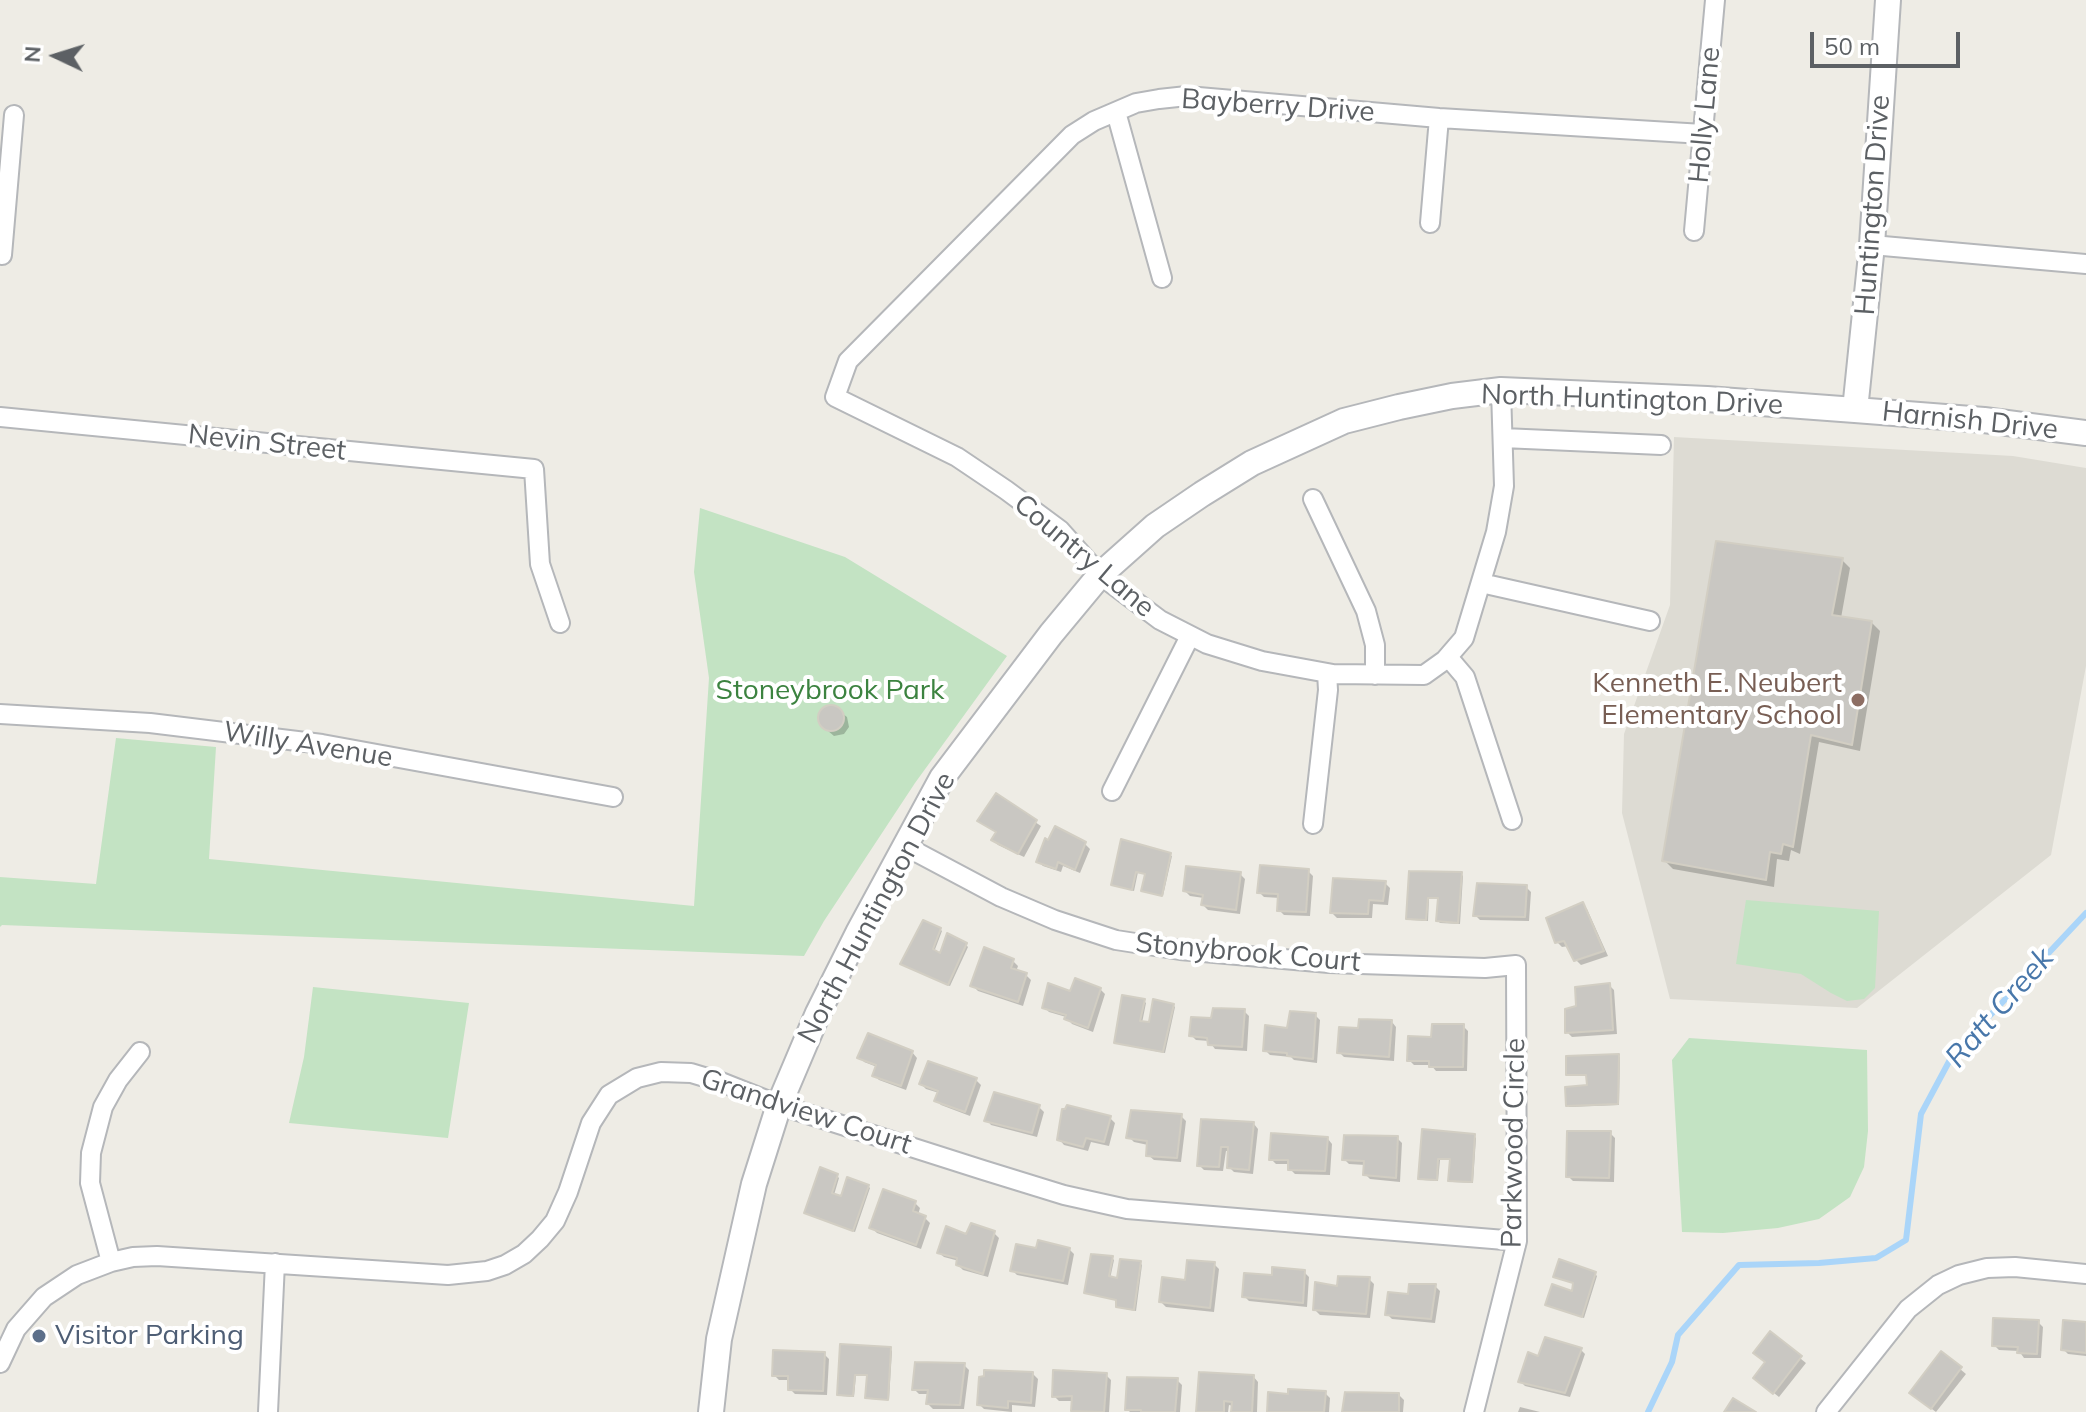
<!DOCTYPE html>
<html>
<head>
<meta charset="utf-8">
<style>
  body { margin:0 }
  #map { position:relative; width:2086px; height:1412px; overflow:hidden; background:#eeece5; font-family:Mulish,sans-serif }
  canvas { display:block }
  .north { position:absolute; left:16px; top:16px; width:80px; height:80px; -webkit-text-stroke:6px #fff; paint-order:stroke; rotate:274deg; font-size:22px; font-weight:700; line-height:32px; text-align:center; color:#5c6064 }
  .north::after { content:''; display:block; margin:auto; width:28px; height:36px; background:#5c6064; clip-path:polygon(50% 0,100% 100%,50% 72%,0 100%) }
  .scale { position:absolute; left:1810px; top:32px; width:150px; height:36px; box-sizing:border-box; border:4px solid #5c6064; border-top:0; padding-left:10px; font-size:24px; line-height:28px; white-space:nowrap; color:#5c6064; -webkit-text-stroke:6px #fff; paint-order:stroke }
</style>
</head>
<body>
<div id="map">
<canvas width="2086" height="1412"></canvas>
<div class="north">N</div>
<div class="scale">50 m</div>
</div>
<script>
const ctx = document.querySelector('canvas').getContext('2d');
ctx.lineJoin = 'round';
function fill(path, color) { ctx.fillStyle = color; ctx.fill(path, 'evenodd'); }
const shape = rows => new Path2D(rows.map(r => 'M' + r).join(''));
function trace(path, color, width, dash) { ctx.strokeStyle = color; ctx.lineWidth = width; ctx.lineCap = dash ? 'butt' : 'round'; ctx.setLineDash(dash || []); ctx.stroke(path); }
function label(font, color, halo, rows, align = 'center') {
  ctx.font = font + ' Mulish,sans-serif'; ctx.lineWidth = 8; ctx.setLineDash([]); ctx.textBaseline = 'middle'; ctx.strokeStyle = halo; ctx.fillStyle = color; for (const [text, x, y, turn = 0] of rows) {
    ctx.save(); ctx.translate(x, y); ctx.rotate((+turn || 0) * Math.PI / 180); ctx.textAlign = isNaN(turn) ? turn : align; if (halo) ctx.strokeText(text, 0, 0); ctx.fillText(text, 0, 0); ctx.restore();
  }
}
const education = shape([
  [1674,437,2013,456,2086,468,2086,666,2051,855,1857,1008,1670,999,1622,813,1624,734,1670,605]
]);
const green = shape([
  [700,508,845,557,1007,656,915,783,824,921,804,956,2,925,0,927,0,877,96,884,116,738,216,747,209,859,694,906,709,678,694,572],
  [1746,900,1879,911,1875,988,1864,999,1847,1001,1831,993,1801,974,1736,964],
  [313,987,469,1003,448,1138,289,1123,304,1057],
  [1689,1038,1867,1050,1868,1131,1864,1167,1850,1197,1819,1219,1778,1228,1723,1233,1682,1232,1672,1060]
]);
const shadow = shape([
  [1842,560,1850,568,1841,618,1872,623,1880,631,1860,751,1819,742,1800,854,1791,850,1789,861,1777,859,1774,887,1673,869,1665,861],
  [834,707,847,717,849,727,844,734,834,736,821,725,819,716,824,708],
  [996,796,1041,826,1024,857,998,845,993,840,997,833,980,821],
  [1123,842,1172,856,1163,896,1146,892,1144,890,1146,875,1138,872,1134,891,1113,885],
  [1085,844,1090,849,1080,873,1063,866,1061,872,1043,866,1038,862],
  [1308,871,1313,876,1310,916,1284,915,1279,910,1280,898,1264,897,1259,892],
  [1411,873,1461,874,1463,876,1460,924,1440,923,1438,921,1440,899,1429,899,1428,921,1410,920,1408,918],
  [1240,874,1245,879,1240,914,1208,910,1203,905,1204,898,1190,896,1185,891],
  [1385,883,1390,888,1388,905,1373,904,1372,918,1337,918,1332,913],
  [1526,887,1531,892,1529,921,1480,920,1475,915],
  [1582,904,1587,909,1608,956,1581,965,1576,960,1569,946,1562,947,1557,942],
  [940,929,942,931,934,952,940,956,966,945,968,947,950,986,904,966],
  [1013,961,1018,966,1016,972,1026,975,1031,980,1023,1006,978,991,973,986],
  [1609,985,1614,990,1617,1034,1572,1037,1567,1032,1578,1007],
  [1100,989,1105,994,1093,1032,1072,1024,1066,1017,1049,1012,1044,1007,1071,994],
  [1144,1001,1146,1003,1142,1023,1151,1024,1173,1005,1175,1007,1165,1053,1118,1044,1116,1042],
  [1244,1011,1249,1016,1247,1051,1215,1049,1209,1041,1196,1040,1191,1035,1213,1020],
  [1315,1015,1320,1020,1317,1063,1294,1060,1291,1057,1270,1055,1265,1050,1289,1030],
  [1392,1022,1396,1027,1394,1061,1344,1057,1339,1052,1360,1030],
  [1463,1026,1468,1031,1467,1071,1436,1071,1431,1065,1414,1065,1409,1060,1433,1039],
  [912,1052,917,1058,906,1090,879,1080,874,1075,877,1067,864,1062,860,1057],
  [1619,1056,1620,1058,1619,1105,1570,1107,1568,1106,1589,1087,1588,1076,1570,1076,1568,1074],
  [976,1080,981,1085,970,1116,941,1105,936,1100,939,1093,926,1089,921,1084],
  [1039,1107,1044,1112,1037,1137,991,1125,987,1120],
  [1181,1116,1186,1121,1181,1162,1154,1160,1148,1155,1148,1145,1134,1142,1129,1137],
  [1110,1118,1115,1123,1109,1146,1091,1142,1088,1151,1064,1145,1059,1139],
  [1203,1121,1254,1124,1258,1129,1253,1174,1234,1172,1229,1167,1230,1151,1226,1151,1223,1171,1204,1170,1199,1165],
  [1423,1131,1474,1136,1476,1138,1473,1183,1452,1182,1450,1180,1452,1160,1440,1160,1438,1181,1422,1180,1420,1178],
  [1610,1133,1615,1138,1614,1182,1573,1181,1568,1176],
  [1397,1138,1402,1143,1400,1182,1370,1179,1365,1174,1365,1165,1349,1164,1344,1159],
  [1328,1139,1332,1144,1330,1175,1295,1174,1290,1169,1290,1164,1276,1164,1271,1159],
  [837,1176,839,1178,834,1195,842,1198,868,1186,870,1188,855,1232,806,1213],
  [915,1203,920,1208,918,1215,925,1218,930,1223,921,1249,877,1233,872,1228],
  [994,1233,999,1238,988,1277,963,1270,958,1265,959,1261,944,1257,939,1253,967,1236],
  [1069,1249,1074,1254,1068,1285,1017,1275,1012,1270,1038,1251],
  [1112,1258,1114,1260,1110,1279,1119,1280,1140,1263,1142,1265,1136,1311,1120,1308,1118,1306,1118,1301,1086,1293],
  [1214,1264,1219,1269,1214,1312,1166,1307,1161,1302],
  [1304,1272,1309,1277,1307,1307,1249,1301,1244,1296,1274,1277],
  [1595,1274,1597,1276,1584,1318,1547,1304,1573,1294],
  [1369,1279,1374,1284,1370,1318,1320,1315,1315,1310,1339,1288],
  [1435,1286,1440,1291,1435,1323,1392,1319,1387,1314,1409,1296],
  [2038,1322,2043,1327,2041,1358,2024,1358,2019,1351,1999,1350,1994,1345],
  [2086,1324,2086,1356,2068,1354,2063,1349],
  [1770,1334,1806,1363,1779,1397,1760,1382,1767,1363],
  [842,1346,890,1349,892,1351,889,1400,869,1399,867,1397,868,1376,856,1376,854,1397,841,1396,839,1394],
  [1581,1350,1585,1354,1570,1397,1525,1386,1520,1381,1539,1358],
  [824,1354,829,1359,827,1395,795,1394,790,1389,790,1380,779,1380,774,1375],
  [1942,1354,1966,1374,1936,1412,1917,1398],
  [964,1365,969,1370,964,1409,933,1409,928,1404,929,1394,919,1394,914,1389],
  [1033,1374,1038,1379,1035,1407,1012,1405,1012,1412,984,1409,979,1404],
  [1106,1375,1111,1380,1109,1412,1075,1412,1073,1410,1074,1401,1059,1401,1054,1396],
  [1253,1376,1258,1382,1257,1412,1233,1412,1233,1406,1229,1405,1228,1412,1198,1412],
  [1177,1380,1182,1385,1180,1412,1130,1412,1127,1409],
  [1325,1393,1330,1398,1329,1412,1269,1412,1290,1396],
  [1399,1395,1404,1400,1403,1412,1344,1412],
  [1520,1407,1540,1412,1518,1412]
]);
const stream = shape([
  [1648,1412,1672,1362,1678,1335,1739,1265,1819,1263,1876,1258,1906,1240,1921,1114,1952,1056,2086,913]
]);
const building = shape([
  [1716,541,1843,558,1832,615,1872,621,1852,745,1811,735,1793,847,1783,844,1781,854,1770,852,1766,880,1662,861,1716,541],
  '818 718a13 13 0 1 1 26 0a13 13 0 1 1-26 0Z',
  [996,793,1037,820,1018,854,991,840,996,832,977,821,996,793],
  [1055,826,1086,842,1075,870,1058,862,1056,869,1036,862,1045,838,1048,840,1055,826],
  [1121,839,1171,853,1162,896,1141,891,1145,874,1136,872,1132,890,1111,885,1121,839],
  [1260,865,1309,869,1306,912,1277,911,1278,894,1257,893,1260,865],
  [1186,866,1241,872,1236,910,1201,905,1203,895,1183,891,1186,866],
  [1409,871,1462,872,1458,923,1436,921,1438,898,1428,898,1426,920,1406,919,1409,871],
  [1333,878,1386,881,1383,901,1369,900,1368,914,1330,913,1333,878],
  [1477,883,1527,885,1525,917,1473,916,1477,883],
  [1583,902,1604,951,1574,961,1564,941,1555,943,1546,918,1583,902],
  [923,920,941,928,933,949,940,953,947,933,967,943,948,985,900,964,923,920],
  [984,947,1014,959,1011,968,1027,973,1018,1002,970,986,984,947],
  [1075,978,1101,988,1088,1028,1064,1019,1066,1015,1042,1008,1048,983,1070,991,1075,978],
  [1610,983,1613,1030,1565,1033,1565,1009,1576,1006,1575,987,1610,983],
  [1122,995,1145,999,1140,1021,1149,1022,1153,999,1174,1004,1163,1052,1114,1043,1122,995],
  [1213,1008,1245,1009,1242,1047,1208,1045,1207,1038,1189,1036,1191,1017,1211,1018,1213,1008],
  [1290,1011,1316,1013,1313,1059,1287,1056,1287,1053,1263,1051,1265,1025,1287,1028,1290,1011],
  [1359,1019,1392,1020,1389,1057,1337,1053,1339,1027,1358,1028,1359,1019],
  [1432,1024,1464,1024,1463,1067,1429,1067,1429,1061,1407,1061,1408,1036,1431,1037,1432,1024],
  [868,1033,913,1051,901,1086,872,1076,876,1065,857,1058,868,1033],
  [1619,1054,1618,1104,1566,1106,1565,1087,1587,1085,1586,1075,1566,1075,1566,1056,1619,1054],
  [928,1061,977,1078,965,1112,934,1101,938,1091,919,1084,928,1061],
  [994,1092,1040,1105,1032,1133,984,1121,994,1092],
  [1067,1105,1111,1116,1104,1142,1086,1138,1083,1147,1057,1140,1062,1109,1065,1109,1067,1105],
  [1131,1110,1182,1114,1177,1158,1146,1156,1147,1141,1126,1138,1131,1110],
  [1201,1119,1254,1122,1249,1170,1227,1168,1228,1147,1221,1147,1219,1167,1197,1166,1201,1119],
  [1422,1129,1475,1134,1472,1182,1448,1181,1450,1159,1438,1159,1437,1180,1418,1179,1422,1129],
  [1567,1131,1611,1131,1609,1178,1566,1177,1567,1131],
  [1271,1133,1328,1137,1325,1171,1288,1170,1288,1160,1269,1160,1271,1133],
  [1344,1135,1398,1136,1396,1178,1363,1175,1364,1161,1342,1160,1344,1135],
  [820,1167,838,1174,832,1193,841,1196,847,1177,869,1185,853,1231,804,1213,820,1167],
  [883,1189,916,1201,913,1211,926,1216,916,1245,869,1228,883,1189],
  [971,1223,995,1231,983,1274,956,1265,957,1258,937,1253,946,1226,966,1234,971,1223],
  [1038,1240,1070,1248,1063,1281,1010,1271,1016,1244,1036,1248,1038,1240],
  [1091,1254,1113,1256,1109,1276,1117,1278,1120,1259,1141,1261,1134,1310,1116,1307,1116,1300,1084,1293,1091,1254],
  [1559,1259,1596,1272,1582,1317,1545,1305,1552,1284,1572,1291,1573,1283,1553,1277,1559,1259],
  [1187,1260,1215,1262,1210,1308,1159,1302,1162,1277,1185,1280,1187,1260],
  [1272,1267,1305,1270,1303,1303,1242,1297,1244,1273,1272,1275,1272,1267],
  [1338,1276,1370,1277,1366,1314,1313,1310,1315,1282,1337,1286,1338,1276],
  [1409,1284,1436,1284,1431,1319,1385,1315,1388,1292,1408,1294,1409,1284],
  [1993,1318,2039,1320,2037,1354,2017,1353,2018,1347,1992,1346,1993,1318],
  [2063,1320,2086,1322,2086,1353,2061,1350,2063,1320],
  [1770,1331,1802,1356,1773,1394,1753,1378,1765,1362,1753,1353,1770,1331],
  [1545,1337,1582,1348,1565,1393,1518,1382,1528,1352,1538,1356,1545,1337],
  [840,1344,891,1347,888,1400,865,1398,867,1375,855,1375,853,1396,837,1395,840,1344],
  [773,1350,825,1352,823,1391,788,1390,788,1376,772,1376,773,1350],
  [1941,1351,1962,1367,1931,1409,1909,1393,1941,1351],
  [915,1362,965,1363,960,1405,926,1404,928,1390,912,1390,915,1362],
  [984,1370,1033,1372,1031,1403,1008,1401,1008,1408,977,1405,979,1377,984,1376,984,1370],
  [1053,1370,1107,1373,1104,1412,1071,1411,1072,1396,1052,1397,1053,1370],
  [1199,1372,1254,1375,1252,1412,1231,1412,1232,1402,1224,1401,1224,1412,1196,1412,1199,1372],
  [1127,1377,1178,1378,1175,1412,1141,1412,1141,1410,1125,1410,1127,1377],
  [1288,1389,1326,1391,1324,1412,1267,1412,1268,1392,1288,1394,1288,1389],
  [1345,1392,1399,1393,1399,1412,1342,1412,1345,1392],
  [1733,1398,1756,1412,1724,1412,1733,1398]
]);
const minor = shape([
  [1116,112,1162,278],
  [1430,223,1439,118],
  [1694,231,1715,0],
  [1872,245,2086,264],
  [2,255,14,115],
  [1501,390,1504,486,1496,532,1464,638,1445,660,1424,675,1333,674,1262,661,1207,644,1160,620,1100,575,1060,530,1006,490,957,457,835,397,848,361,1072,135,1094,121,1136,103,1159,99,1187,96,1439,118,1703,134],
  [0,417,534,469,540,564,560,623],
  [1503,438,1661,445],
  [1313,499,1366,611,1375,645,1375,675],
  [1481,583,1650,621],
  [1448,657,1465,677,1512,820],
  [0,714,150,723,322,744,613,797],
  [1112,791,1190,636],
  [1313,824,1328,690,1327,673],
  [905,846,1001,897,1055,920,1116,940,1180,950,1329,963,1485,968,1516,965,1517,1241,1474,1412],
  [111,1262,90,1183,91,1153,103,1107,118,1080,140,1052],
  [0,1363,16,1329,44,1297,77,1275,111,1262,133,1257,157,1256,448,1275,487,1271,505,1265,524,1254,540,1239,555,1221,568,1192,591,1123,609,1095,637,1078,661,1072,691,1073,721,1082,779,1105,983,1170,1064,1195,1127,1209,1517,1241],
  [268,1412,275,1263],
  [1826,1412,1908,1309,1938,1285,1959,1275,1987,1268,2015,1267,2086,1274]
]);
const tertiary = shape([
  [1855,410,1872,245,1888,0],
  [711,1412,719,1339,754,1184,779,1105,818,1013,858,933,942,778,1051,634,1100,575,1155,526,1202,494,1252,463,1344,421,1399,407,1452,396,1501,390,1707,399,1855,410,1984,420,2086,433]
]);
const markers = [
  [1858,700,8,"#8d6e63"],
  [39,1336,8,"#5c6f8a"]
];
const streetNames = [
  ["Bayberry Drive",1278,106,4],
  ["Holly Lane",1705,115,-85],
  ["Huntington Drive",1873,205,-86],
  ["North Huntington Drive",1632,400,2],
  ["Harnish Drive",1970,421,6],
  ["Nevin Street",267,443,6],
  ["Country Lane",1084,556,40],
  ["Willy Avenue",308,745,9],
  ["North Huntington Drive",877,908,-62],
  ["Stonybrook Court",1248,953,5],
  ["Grandview Court",806,1112,18],
  ["Parkwood Circle",1514,1143,-89]
];
const educationNames = [
  ["Kenneth E. Neubert",1842,684],
  ["Elementary School",1842,716]
];
const parkNames = [
  ["Stoneybrook Park",830,691]
];
const serviceNames = [
  ["Visitor Parking",55,1336]
];
const waterNames = [
  ["Ratt Creek",2000,1008,-49]
];
fill(education, '#dddbd3');
fill(green, '#c3e3c3');
fill(shadow, '#0003');
trace(stream, '#aad5f9', 6);
fill(building, '#c9c7c2');
trace(building, '#d2cec3', 2);
trace(minor, '#b5b7ba', 22);
trace(tertiary, '#b5b7ba', 28);
trace(minor, '#fff', 18);
trace(tertiary, '#fff', 24);
for (const [x, y, r, color] of markers) { const dot = new Path2D(); dot.arc(x, y, r, 0, 2 * Math.PI); ctx.fillStyle = color; ctx.fill(dot); trace(dot, '#fff', 3); }
label('28px', '#5c6064', '#fff', streetNames);
label('28px', '#785e54', '#fff', educationNames, 'right');
label('28px', '#3c8340', '#fff', parkNames);
label('28px', '#4e5e75', '#fff', serviceNames, 'left');
label('italic 30px', '#4877aa', '#fff', waterNames);
</script>
</body>
</html>
